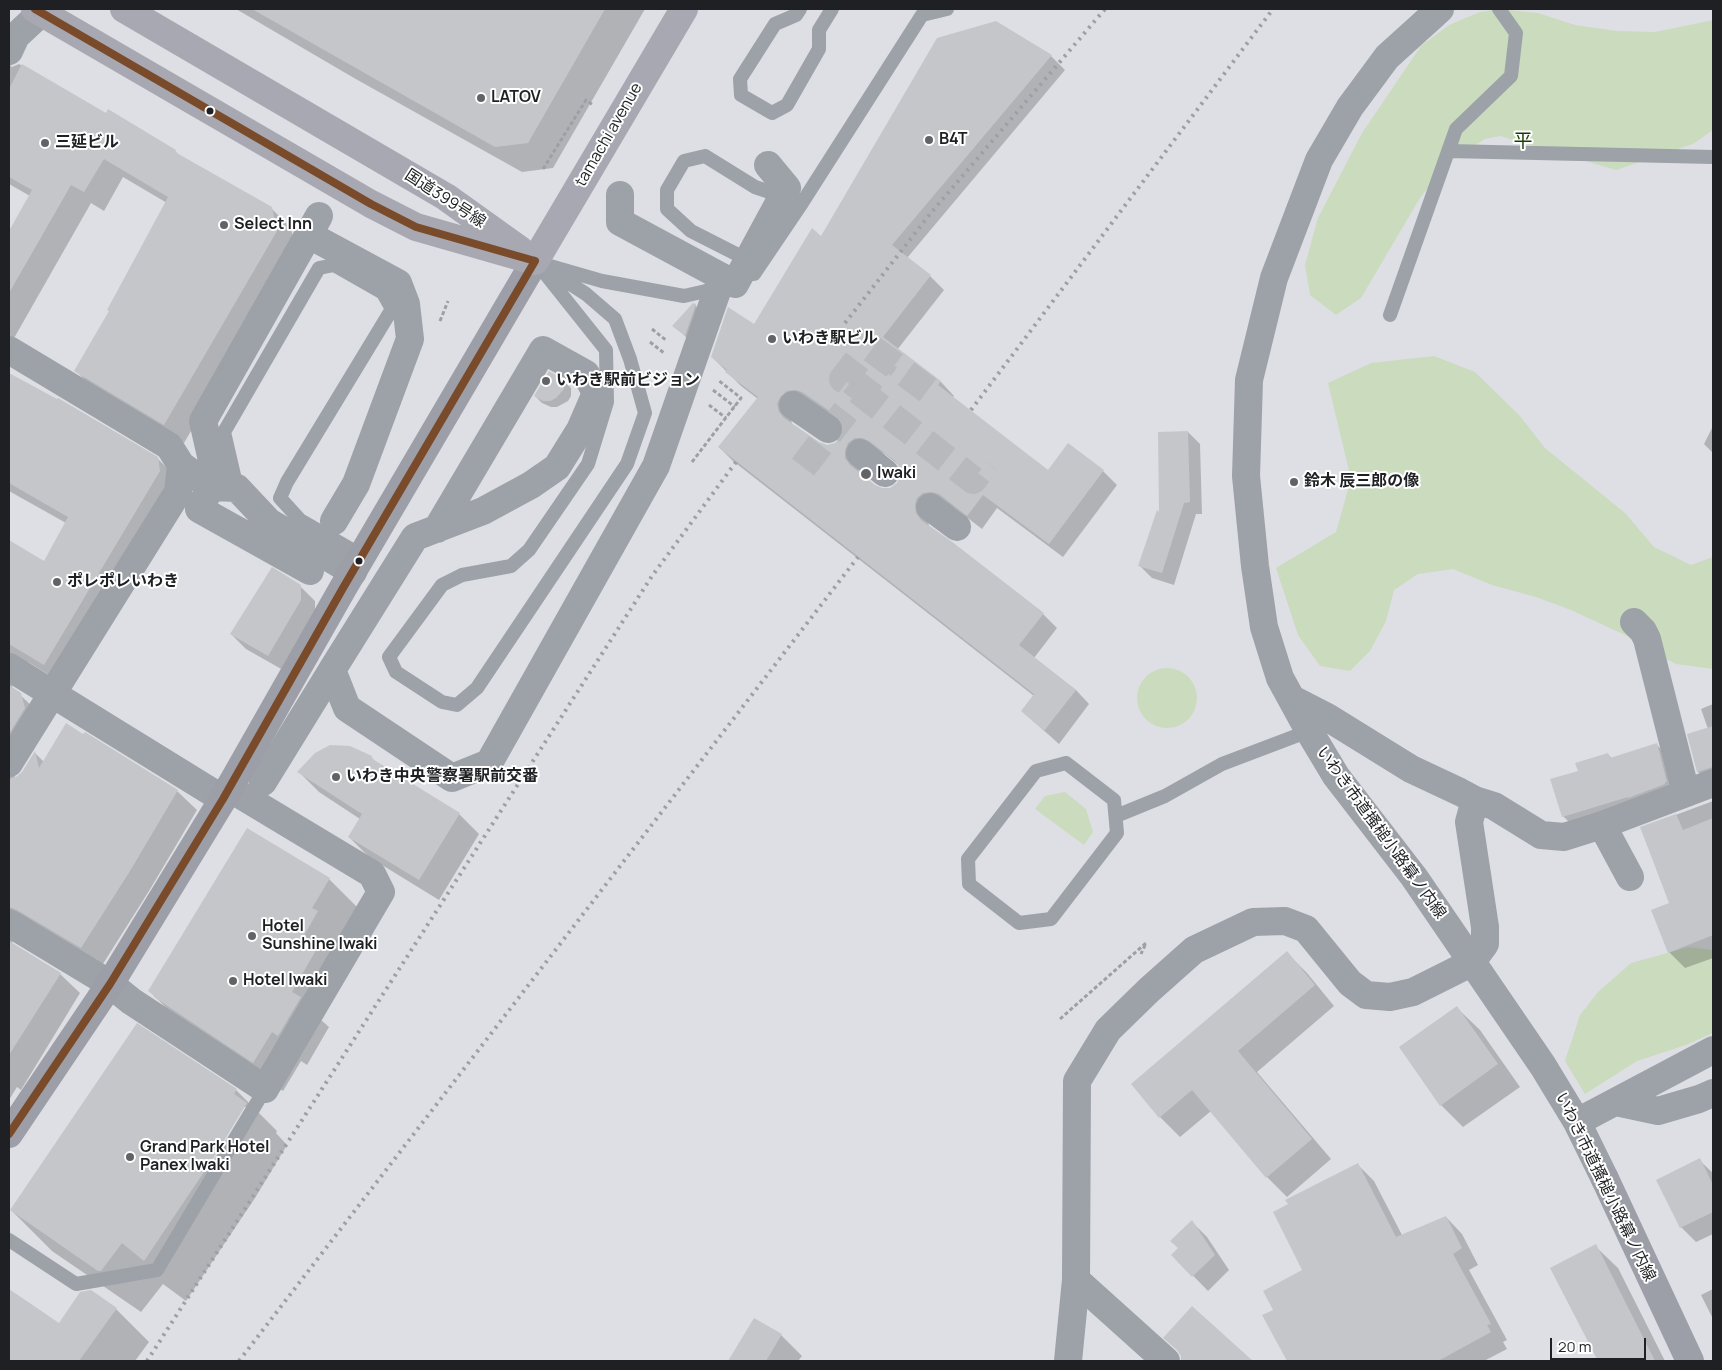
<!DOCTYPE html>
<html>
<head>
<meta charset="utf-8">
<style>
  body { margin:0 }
  #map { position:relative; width:1722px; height:1370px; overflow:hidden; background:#dedfe4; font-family:Manrope,sans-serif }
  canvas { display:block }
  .frame { position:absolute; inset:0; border:10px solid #1f2023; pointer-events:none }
  .scale { position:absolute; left:1550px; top:1338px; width:96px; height:22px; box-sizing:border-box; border:2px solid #1f2023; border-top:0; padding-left:6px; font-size:15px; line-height:18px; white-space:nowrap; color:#1f2023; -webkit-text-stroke:4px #fff; paint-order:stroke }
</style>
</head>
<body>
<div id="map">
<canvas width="1722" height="1370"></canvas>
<div class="frame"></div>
<div class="scale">20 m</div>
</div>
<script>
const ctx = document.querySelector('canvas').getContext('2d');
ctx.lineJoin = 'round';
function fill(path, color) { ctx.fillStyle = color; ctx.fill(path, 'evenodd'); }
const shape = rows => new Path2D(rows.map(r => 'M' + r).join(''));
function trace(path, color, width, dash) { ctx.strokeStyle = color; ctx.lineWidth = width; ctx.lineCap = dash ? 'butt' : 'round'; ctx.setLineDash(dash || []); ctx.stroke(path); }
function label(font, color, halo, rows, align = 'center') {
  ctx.font = font + ' Manrope,"Noto Sans JP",sans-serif'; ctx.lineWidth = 4; ctx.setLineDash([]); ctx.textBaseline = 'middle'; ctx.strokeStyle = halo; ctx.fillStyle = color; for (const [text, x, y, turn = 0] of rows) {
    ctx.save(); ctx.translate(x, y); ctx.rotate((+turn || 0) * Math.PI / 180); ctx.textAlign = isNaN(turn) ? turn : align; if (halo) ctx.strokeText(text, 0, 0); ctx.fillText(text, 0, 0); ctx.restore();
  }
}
const green = shape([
  [1499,9,1538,13,1575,25,1617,31,1655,32,1713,20,1713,130,1693,144,1616,170,1500,136,1485,139,1448,162,1420,198,1361,298,1336,315,1310,295,1305,265,1318,218,1362,133,1421,46,1449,25,1480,12],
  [1434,356,1475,372,1520,416,1545,448,1625,513,1654,547,1691,565,1713,557,1713,669,1676,664,1648,650,1627,636,1571,610,1536,597,1492,585,1453,569,1418,574,1394,590,1386,621,1370,651,1350,671,1320,666,1298,635,1276,568,1336,532,1351,479,1328,383,1371,363],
  '1137 698a30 30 0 1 1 60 0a30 30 0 1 1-60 0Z',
  [1065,792,1086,809,1093,832,1084,845,1035,809,1045,796],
  [1689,947,1713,950,1713,1033,1686,1045,1637,1061,1585,1094,1565,1061,1580,1015,1598,992,1631,963]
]);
const shadow = shape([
  [236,9,645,9,553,168,522,172,354,78],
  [996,22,1051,56,1065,70,907,258,930,276,944,290,897,350,941,382,954,396,952,398,1049,471,1103,471,1117,485,1063,557,997,508,982,529,955,508,947,505,928,519,929,527,1043,614,1057,628,1034,658,1076,690,1089,704,1059,744,1022,711,1034,696,733,461,719,447,758,399,741,386,712,357,755,326,821,237],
  [817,406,844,424,845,430,842,438,835,444,826,446,819,443,792,425,791,418],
  [878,451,885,454,901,467,902,475,898,483,891,489,882,490,875,486,859,473,858,465],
  [9,64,12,67,19,64,106,115,175,151,181,157,271,208,291,228,296,251,184,443,95,390,75,370,110,311,167,203,123,177,104,211,91,203,9,347,9,233,30,196,9,184],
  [695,305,710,320,689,340,674,325],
  [9,374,157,458,177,478,64,684,28,662,30,671,15,679,12,687,40,714,14,779,23,772,35,753,44,762,177,791,197,810,149,891,101,967,15,934,12,943,60,974,80,993,21,1090,17,1087,9,1100,9,542,44,563,66,523,9,491],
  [564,381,571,388,571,396,568,401,557,407,551,407,542,403,535,396],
  [1713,426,1713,453,1704,444],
  [1188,432,1200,444,1202,514,1196,514,1174,585,1152,578,1140,566,1161,514],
  [300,586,315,601,315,616,283,670,246,649,231,634],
  [1713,704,1713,787,1698,772,1689,735,1708,729,1701,709],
  [1657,745,1672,760,1682,798,1578,831,1563,816,1579,771,1608,754,1612,759],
  [371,757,378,764,459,814,479,834,439,900,369,857,349,837,360,819,319,792,299,772],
  [1713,801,1713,958,1685,968,1669,952,1670,903,1641,828],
  [247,830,329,879,358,908,321,1020,329,1027,307,1065,301,1061,283,1091,185,1026,149,991],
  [1287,953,1307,973,1334,1006,1257,1072,1331,1159,1287,1197,1267,1177,1211,1111,1180,1137,1160,1117,1132,1084],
  [1457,1008,1480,1030,1520,1087,1463,1127,1441,1105],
  [236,1090,277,1131,276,1133,287,1145,255,1198,186,1301,163,1284,141,1312,52,1251,11,1210],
  [243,1107,246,1107,212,1163,210,1162],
  [1699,1160,1713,1173,1713,1234,1696,1242,1681,1227],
  [1358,1165,1374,1181,1402,1235,1446,1217,1462,1234,1478,1265,1469,1270,1507,1340,1503,1342,1507,1349,1484,1361,1288,1361,1264,1316,1275,1310,1304,1270],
  [1192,1222,1207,1237,1229,1270,1208,1291,1173,1255,1179,1248],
  [1595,1246,1618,1268,1665,1361,1599,1361,1551,1269],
  [1713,1289,1713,1319,1701,1295],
  [9,1291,59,1324,90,1292,116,1309,149,1342,135,1361,9,1361],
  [1192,1308,1251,1361,1182,1361,1182,1355],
  [755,1320,781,1335,802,1356,798,1361,730,1361]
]);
const building = shape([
  [252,9,605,9,528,143,495,147],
  [996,21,1052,55,892,245,931,275,883,337,941,381,938,385,1048,470,1068,443,1104,470,1049,544,983,495,967,516,939,494,932,492,923,493,917,498,915,505,916,513,921,520,951,541,1044,613,1019,645,1076,690,1044,731,1021,711,1034,694,718,447,758,397,725,372,727,370,711,357,728,307,754,324,812,228,821,236,937,38],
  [795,390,802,392,837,416,842,422,843,431,841,437,835,443,827,445,819,442,784,418,779,412,777,404,780,397,787,391],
  [855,438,862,438,869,441,895,461,900,468,900,475,897,483,890,488,882,488,875,485,850,465,845,458,845,450,848,443],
  [22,64,106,113,108,109,176,150,175,152,272,207,277,231,164,425,74,371,109,311,107,310,168,197,104,159,84,192,71,185,9,293,9,231,32,190,9,177,9,89],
  [693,303,696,304,685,336,672,326],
  [549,371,564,380,564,389,556,398,550,401,543,401,534,396],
  [9,373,57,399,58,398,158,457,160,471,44,665,9,644,9,540,44,561,68,517,9,483],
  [1188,431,1190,502,1184,503,1162,573,1138,566,1157,510,1159,512,1158,432],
  [272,567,301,585,301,600,268,656,230,634],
  [9,685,21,693,25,708,9,734],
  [66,723,83,734,85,732,178,790,130,871,81,948,17,910,9,907,9,779,16,777,22,772,35,751,39,768],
  [1713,726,1713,767,1697,772,1687,734],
  [1657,743,1667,782,1665,782,1665,784,1628,798,1628,797,1562,817,1550,779,1578,771,1575,763,1608,753,1610,758],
  [330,745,350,746,372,756,371,758,460,813,419,880,348,837,362,814,297,772,315,753],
  [1676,814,1683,830,1713,818,1713,935,1668,953,1651,910,1669,903,1640,827],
  [247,828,330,878,312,908,318,911,301,941,316,950,292,992,301,997,278,1036,272,1032,253,1063,154,997,155,996,148,991],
  [9,941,61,973,9,1055],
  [1287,951,1315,985,1238,1051,1312,1139,1266,1178,1192,1090,1159,1118,1131,1084],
  [1457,1006,1498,1064,1440,1106,1399,1047],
  [137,1023,237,1089,234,1094,247,1103,214,1157,144,1261,122,1243,101,1271,98,1271,10,1210],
  [1700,1158,1713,1185,1713,1212,1680,1228,1656,1180],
  [1358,1163,1396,1237,1446,1216,1462,1248,1453,1254,1491,1324,1487,1325,1491,1332,1438,1361,1287,1361,1262,1315,1273,1310,1263,1291,1302,1270,1273,1212,1288,1204,1285,1200],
  [1192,1220,1215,1255,1192,1277,1171,1255,1178,1248,1170,1241],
  [1596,1244,1655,1361,1598,1361,1550,1268],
  [9,1289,59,1323,80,1292,91,1290,117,1308,79,1361,9,1361],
  [1192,1306,1253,1361,1181,1361,1181,1356,1177,1350,1163,1338],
  [754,1318,782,1334,766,1361,728,1361]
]);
const streetTunnel = shape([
  [872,349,928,390],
  [857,361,843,379,845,380,973,480,987,462],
  [803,467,886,359]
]);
const path = shape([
  [543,169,586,100,593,105],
  [440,321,448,301],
  [652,329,667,341],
  [650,342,664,353],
  [713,390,735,407],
  [709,405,726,418],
  [692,462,741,398,718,380],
  [1060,1019,1146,943,1141,954]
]);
const lane = shape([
  [800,9,796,15,775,24,740,79,741,95,772,113,787,105,819,49,819,30,832,9],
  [1448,151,1713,157],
  [535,261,586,294,615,319,630,359,645,413,627,464,477,688,457,705,442,702,396,672,389,657,442,585,462,575,511,566,529,550,588,464,607,402,606,350,535,261],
  [752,262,691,231,667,209,667,190,684,161,705,156,755,187,802,203,922,15,947,9],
  [550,266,602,281,684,296,719,288],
  [754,274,802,203],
  [1390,315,1456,129,1511,76,1516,33,1499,9],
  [237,488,224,432,319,268,334,265,383,293,392,309,287,482,280,498,300,520,363,556],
  [1066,763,1114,800,1117,833,1051,919,1019,923,969,884,968,859,1036,771,1066,763],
  [1116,816,1165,796,1222,764,1309,731],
  [9,1240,76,1284,157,1270,265,1089]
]);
const street = shape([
  [1440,9,1387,57,1350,107,1319,160,1274,278,1249,380,1246,476,1255,566,1264,627,1280,678,1309,731,1336,776,1414,877,1543,1066,1577,1122,1605,1179],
  [9,51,16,36,45,9],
  [620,195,620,222,735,284,787,188,768,165],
  [309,235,398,283,406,304,410,339,356,484,334,521],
  [9,350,169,446,181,465,211,487,237,488,269,522,353,572],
  [793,405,828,429],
  [860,453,885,473],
  [930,507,957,527],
  [437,529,543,350,586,374,596,393,580,430,557,467,531,485,483,511,415,537,332,670,347,708,452,778,489,763,656,466,722,277],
  [310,571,199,509,216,478,203,421,319,216],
  [1634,622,1643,631,1647,639,1686,793],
  [9,667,223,799],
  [1292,699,1327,717,1411,769,1460,792,1475,800,1494,806,1541,835,1564,837,1602,825,1713,783],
  [9,763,178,492,181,465],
  [263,782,332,670],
  [1602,825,1630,877],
  [9,923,110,984,131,1001,265,1089,381,892,372,874,229,788],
  [1616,1102,1658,1111,1699,1099,1713,1093],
  [1577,1122,1713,1050],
  [1076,1280,1166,1361],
  [1068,1361,1076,1280,1077,1081,1108,1030,1149,990,1194,950,1253,922,1285,921,1306,929,1350,983,1366,995,1390,997,1413,992,1471,963,1485,944,1485,927,1469,822,1475,800]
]);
const secondary = shape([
  [9,1134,110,984,223,799,343,588,535,261],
  [1605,1179,1690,1361]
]);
const highway = shape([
  [35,9,371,204,416,227,535,261],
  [124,9,446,197,520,250],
  [535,261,684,9]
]);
const rail = shape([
  [845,323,930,214,1105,9],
  [971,410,1273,9],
  [147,1361,652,576,736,462],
  [239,1361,858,557]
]);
const bus1 = shape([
  [35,9,371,204,416,227,535,261],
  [9,1134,110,984,223,799,343,588,535,261]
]);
const markers = [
  [481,98,5,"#626367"],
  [210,111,4.5,"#1f2023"],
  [929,140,5,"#626367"],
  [45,143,5,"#626367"],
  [224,225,5,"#626367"],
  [772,339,5,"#626367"],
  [546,381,5,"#626367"],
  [866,474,6,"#626367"],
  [1294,482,5,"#626367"],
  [359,561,4.5,"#1f2023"],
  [57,582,5,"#626367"],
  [336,777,5,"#626367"],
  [252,936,5,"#626367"],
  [233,981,5,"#626367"],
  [130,1157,5,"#626367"]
];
const poiNames = [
  ["LATOV",491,98],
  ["B4T",939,140],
  ["三延ビル",55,143],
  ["Select Inn",234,225],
  ["いわき駅ビル",782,339],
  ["いわき駅前ビジョン",556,381],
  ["Iwaki",877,474],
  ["鈴木 辰三郎の像",1304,482],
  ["ポレポレいわき",67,582],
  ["いわき中央警察署駅前交番",346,777],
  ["Hotel",262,927],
  ["Sunshine Iwaki",262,945],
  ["Hotel Iwaki",243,981],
  ["Grand Park Hotel",140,1148],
  ["Panex Iwaki",140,1166]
];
const streetNames = [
  ["tamachi avenue",609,135,-60],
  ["国道399号線",445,199,33],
  ["いわき市道搔槌小路幕ノ内線",1381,833,54],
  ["いわき市道搔槌小路幕ノ内線",1605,1187,64]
];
const quarterNames = [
  ["平",1523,142]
];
fill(green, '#cbdbbe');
fill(shadow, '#0003');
fill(building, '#c5c6ca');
trace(streetTunnel, '#b8b9bd', 28, [28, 14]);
trace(path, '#9d9fa5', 3, [4, 2.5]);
trace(lane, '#9da1a8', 14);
trace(street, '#9da1a8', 28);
trace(secondary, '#9d9fa8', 28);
trace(highway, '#a7a8b1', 28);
trace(rail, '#9d9fa4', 4, [2.5, 5]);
trace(bus1, '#7a4b2a', 8);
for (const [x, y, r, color] of markers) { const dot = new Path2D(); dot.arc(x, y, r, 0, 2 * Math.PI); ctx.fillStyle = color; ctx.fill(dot); trace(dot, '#fff', 2); }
label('bold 16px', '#1f2023', '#fff', poiNames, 'left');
label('16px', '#1f2023', '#fff', streetNames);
label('19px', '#173e00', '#fff', quarterNames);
</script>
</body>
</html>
